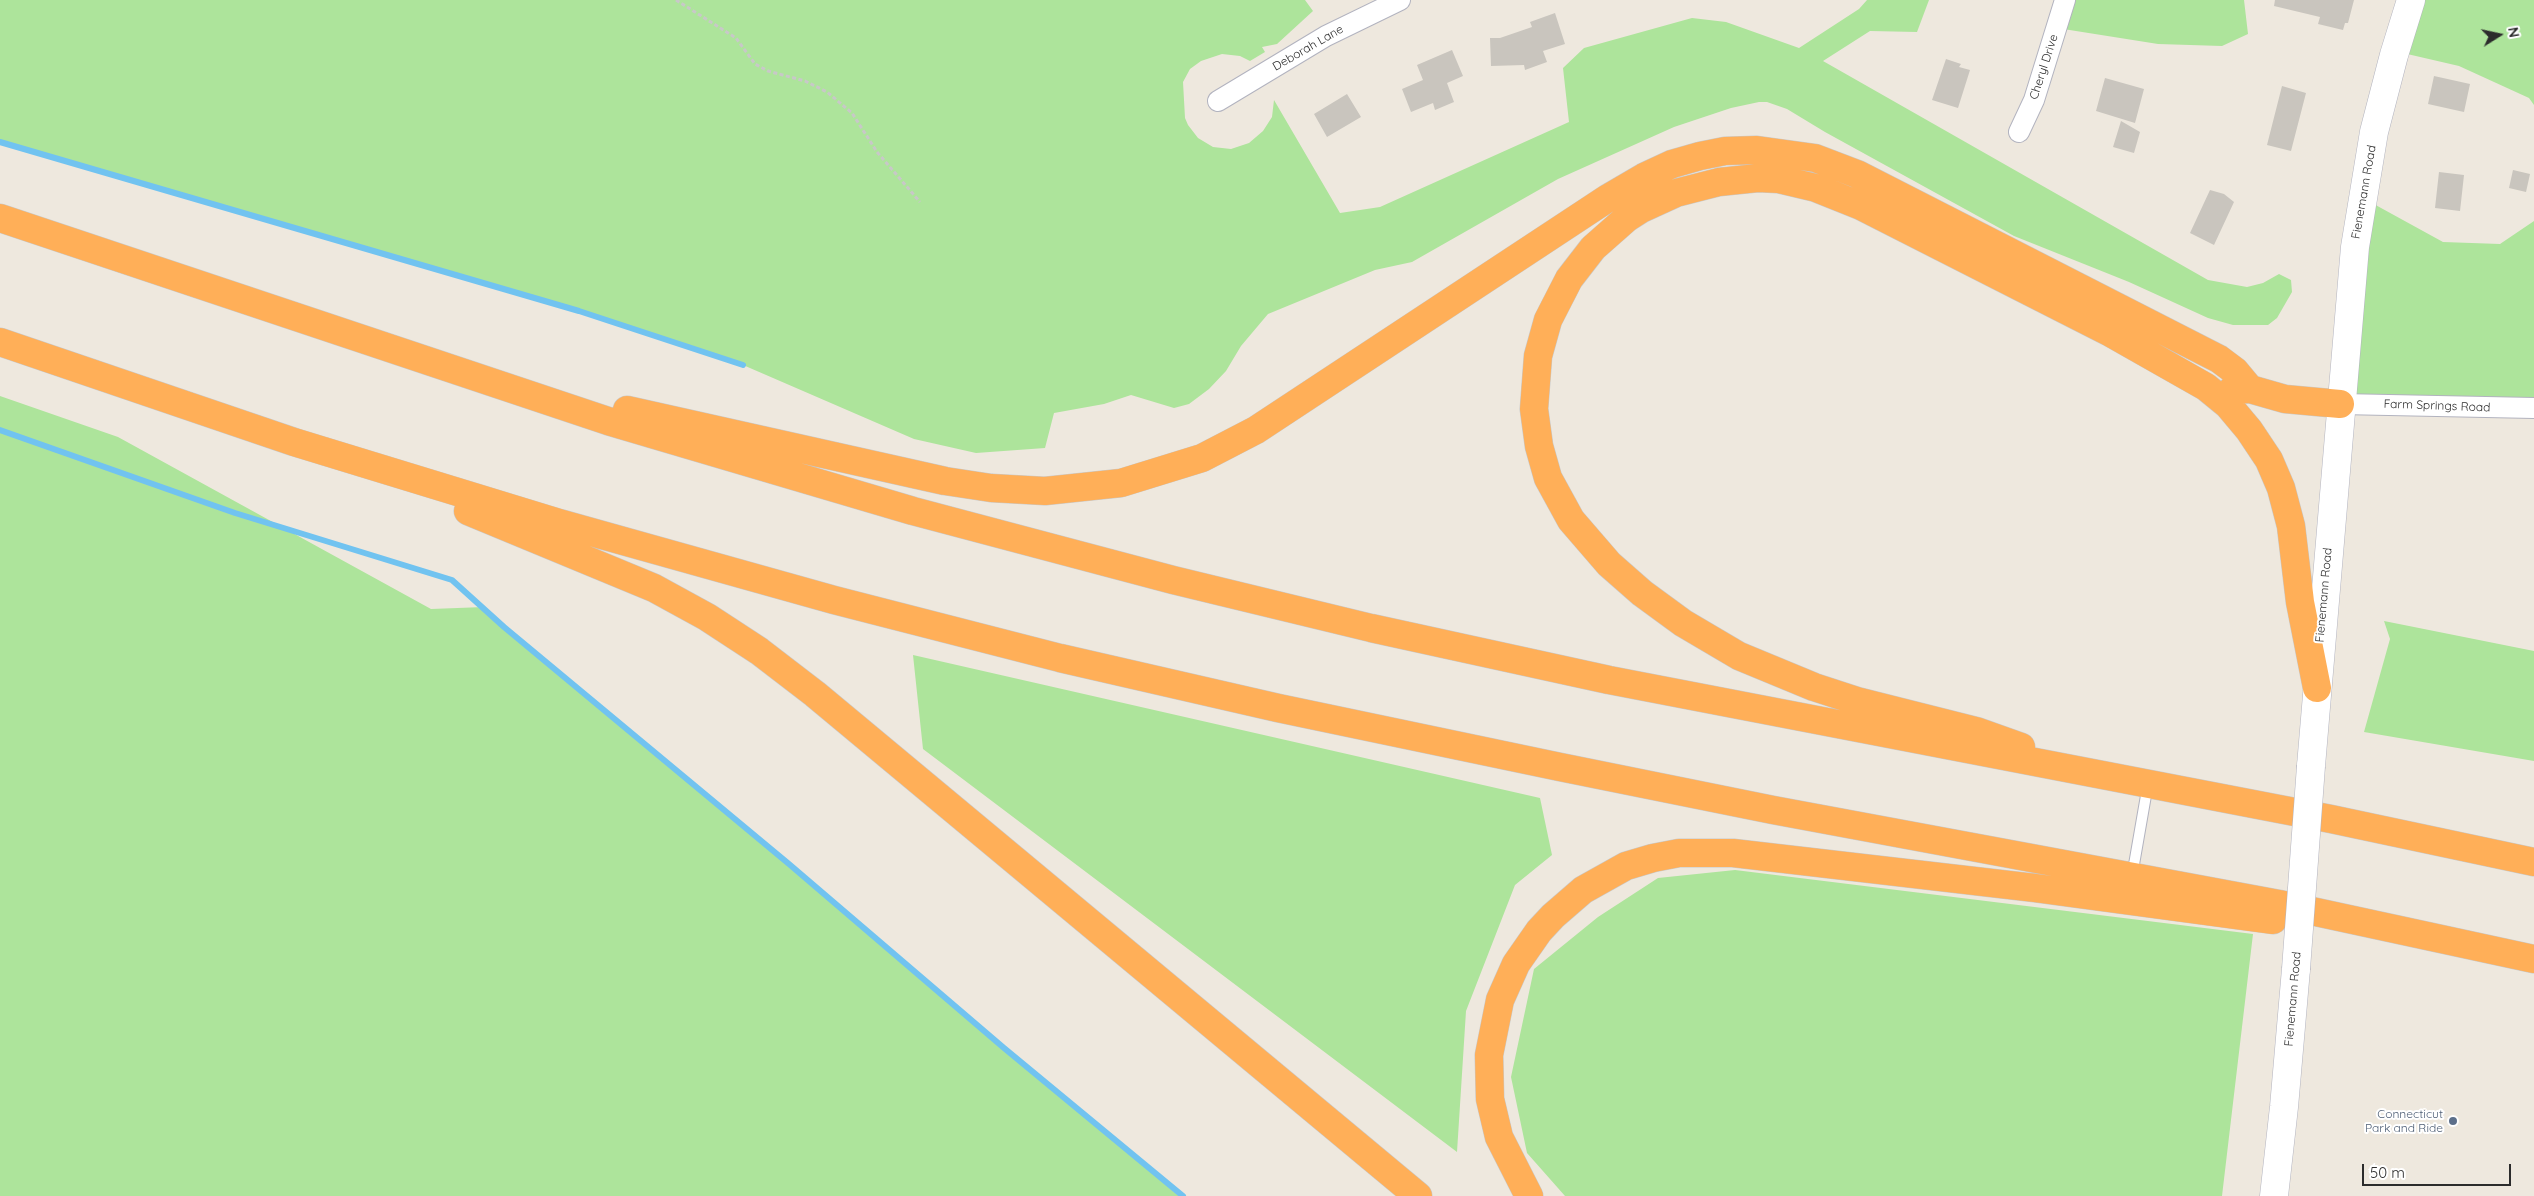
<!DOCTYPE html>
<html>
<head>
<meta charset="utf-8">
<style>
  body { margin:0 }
  #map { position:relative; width:2534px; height:1196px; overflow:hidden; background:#eee8de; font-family:Quicksand,sans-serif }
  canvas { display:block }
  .north { position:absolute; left:2474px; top:10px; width:50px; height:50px; -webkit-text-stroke:4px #fff; paint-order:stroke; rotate:80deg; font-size:14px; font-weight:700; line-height:20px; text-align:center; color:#2c2c2c }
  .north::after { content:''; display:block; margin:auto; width:18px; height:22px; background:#2c2c2c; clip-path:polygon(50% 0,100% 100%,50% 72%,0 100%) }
  .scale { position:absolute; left:2362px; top:1164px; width:149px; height:22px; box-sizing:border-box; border:2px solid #2c2c2c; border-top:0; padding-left:6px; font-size:15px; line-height:18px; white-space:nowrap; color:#2c2c2c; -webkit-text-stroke:4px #fff; paint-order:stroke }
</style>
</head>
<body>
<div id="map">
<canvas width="2534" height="1196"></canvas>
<div class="north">N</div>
<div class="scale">50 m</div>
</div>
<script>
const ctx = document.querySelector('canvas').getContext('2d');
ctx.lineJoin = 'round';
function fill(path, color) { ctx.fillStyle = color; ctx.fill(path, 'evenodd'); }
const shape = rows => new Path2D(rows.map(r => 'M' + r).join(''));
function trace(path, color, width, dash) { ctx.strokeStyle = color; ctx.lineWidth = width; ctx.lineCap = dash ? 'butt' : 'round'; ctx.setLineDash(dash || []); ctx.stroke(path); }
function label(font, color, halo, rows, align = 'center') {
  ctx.font = font + ' Quicksand,sans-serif'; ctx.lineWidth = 4; ctx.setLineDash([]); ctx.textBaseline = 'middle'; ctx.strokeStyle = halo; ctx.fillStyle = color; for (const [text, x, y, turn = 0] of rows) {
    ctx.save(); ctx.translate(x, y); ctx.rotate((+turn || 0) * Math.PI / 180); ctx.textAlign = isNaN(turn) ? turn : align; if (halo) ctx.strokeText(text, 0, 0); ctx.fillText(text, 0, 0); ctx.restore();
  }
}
const green = shape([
  [0,0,1305,0,1313,11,1277,44,1262,47,1265,52,1250,61,1240,56,1222,54,1201,61,1190,69,1183,82,1185,118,1188,125,1198,138,1213,147,1231,149,1249,143,1263,131,1272,117,1274,100,1340,213,1380,207,1569,122,1563,68,1584,48,1692,18,1726,22,1799,48,1859,9,1867,0,1929,0,1917,32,1870,31,1823,61,2208,280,2247,287,2263,283,2279,274,2291,280,2292,292,2277,318,2268,325,2233,325,2208,318,2129,282,2014,236,1825,132,1787,109,1767,102,1759,102,1731,108,1674,127,1558,179,1412,262,1375,270,1268,314,1241,346,1226,371,1209,389,1189,404,1174,408,1131,395,1104,404,1054,413,1045,448,976,453,914,439,743,365,579,311,0,142],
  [2065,0,2244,0,2248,34,2222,46,2158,44,2057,28],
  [2406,0,2534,0,2534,105,2529,98,2459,66,2390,50],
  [2361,197,2443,242,2500,244,2534,221,2534,405,2340,404],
  [0,396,118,437,431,609,484,607,1179,1196,0,1196],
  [2384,621,2534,651,2534,761,2364,732,2390,639],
  [913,655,1540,798,1552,855,1515,885,1466,1011,1457,1152,923,749],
  [1735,870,2253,934,2222,1196,1565,1196,1527,1153,1511,1077,1534,969,1598,917,1658,878]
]);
const stream = shape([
  [0,142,579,311,743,365],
  [0,430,235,513,452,580,504,627,789,864,1004,1048,1183,1196]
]);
const building = shape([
  [2275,0,2354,0,2348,23,2345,23,2343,30,2318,24,2320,17,2274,6],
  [1555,13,1565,44,1543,51,1547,62,1525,70,1524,65,1491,66,1490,38,1500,38,1532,27,1530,22],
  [1452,50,1463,76,1447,83,1454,102,1435,110,1433,103,1411,112,1402,89,1423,80,1417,65],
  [1946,59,1961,64,1959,67,1970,70,1958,108,1932,100],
  [2434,76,2470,84,2464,112,2428,104],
  [2105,78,2144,89,2135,123,2096,111],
  [2282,86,2306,93,2291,151,2267,145],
  [1347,94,1361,117,1327,137,1314,114],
  [2121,121,2140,132,2134,153,2113,147],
  [2513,170,2530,174,2526,192,2509,188],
  [2439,172,2464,175,2460,211,2435,208],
  [2210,190,2224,194,2234,202,2214,245,2190,233]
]);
const path = shape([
  [676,0,736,38,755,64,768,71,805,81,827,92,852,113,877,152,920,202]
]);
const service = shape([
  [2132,876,2148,784]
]);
const minor = shape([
  [1218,101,1326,36,1400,0],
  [2019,132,2034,100,2065,0],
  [2340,404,2534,408]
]);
const secondary = shape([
  [2311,766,2355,247,2374,132,2394,55,2411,0],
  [2274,1196,2284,1107,2296,969]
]);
const motorway = shape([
  [0,218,608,421,913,511,1173,580,1371,628,1609,680,2331,819,2534,862],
  [0,342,294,442,559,523,834,600,1060,658,1278,708,1560,767,1773,810,2279,904,2534,959],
  [2232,390,2250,389,2285,399,2340,404],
  [627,410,945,481,991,488,1045,491,1121,483,1202,458,1256,430,1608,198,1644,177,1672,164,1700,156,1725,151,1757,150,1815,158,1857,174,2219,359,2235,371,2250,389],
  [468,511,654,588,707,617,759,651,815,694,1418,1196],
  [2021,747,1976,731,1857,701,1814,687,1739,656,1683,623,1642,593,1609,564,1571,520,1548,478,1539,446,1534,409,1538,356,1548,320,1569,279,1593,248,1627,218,1641,209,1676,193,1719,182,1758,178,1778,179,1816,188,1861,206,2109,332,2206,387,2228,405,2249,430,2269,460,2281,488,2291,526,2300,602,2317,688],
  [1529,1196,1499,1137,1490,1099,1489,1055,1500,1000,1516,964,1539,931,1553,916,1583,890,1626,866,1653,858,1679,853,1733,853,2035,888,2273,920]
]);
const secondaryBridge = shape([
  [2296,969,2311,766]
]);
const markers = [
  [2453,1121,5,"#5c6f8a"]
];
const streetNames = [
  ["Deborah Lane",1308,48,-30],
  ["Cheryl Drive",2044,67,-72],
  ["Fienemann Road",2364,192,-80],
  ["Farm Springs Road",2437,406,2],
  ["Fienemann Road",2324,595,-85],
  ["Fienemann Road",2293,999,-85]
];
const serviceNames = [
  ["Connecticut",2443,1114],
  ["Park and Ride",2443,1128]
];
fill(green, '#ade49b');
trace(stream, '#71c3f0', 6);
fill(building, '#c9c5be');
trace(service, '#b2b3bf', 12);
trace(minor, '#b2b3bf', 22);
trace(secondary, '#b2b3bf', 29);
trace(motorway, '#c8c8c8', 29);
trace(path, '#c8c8c8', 3, [4, 2.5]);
trace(service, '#fff', 10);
trace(minor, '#fff', 20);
trace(secondary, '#fff', 28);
trace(motorway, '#ffaf58', 28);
trace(secondaryBridge, '#b2b3bf', 29, []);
trace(secondaryBridge, '#fff', 28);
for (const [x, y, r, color] of markers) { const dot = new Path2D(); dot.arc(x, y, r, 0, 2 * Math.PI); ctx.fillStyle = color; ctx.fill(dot); trace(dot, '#fff', 2); }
label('12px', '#2c2c2c', '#fff', streetNames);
label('12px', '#4e5e75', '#fff', serviceNames, 'right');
</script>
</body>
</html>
